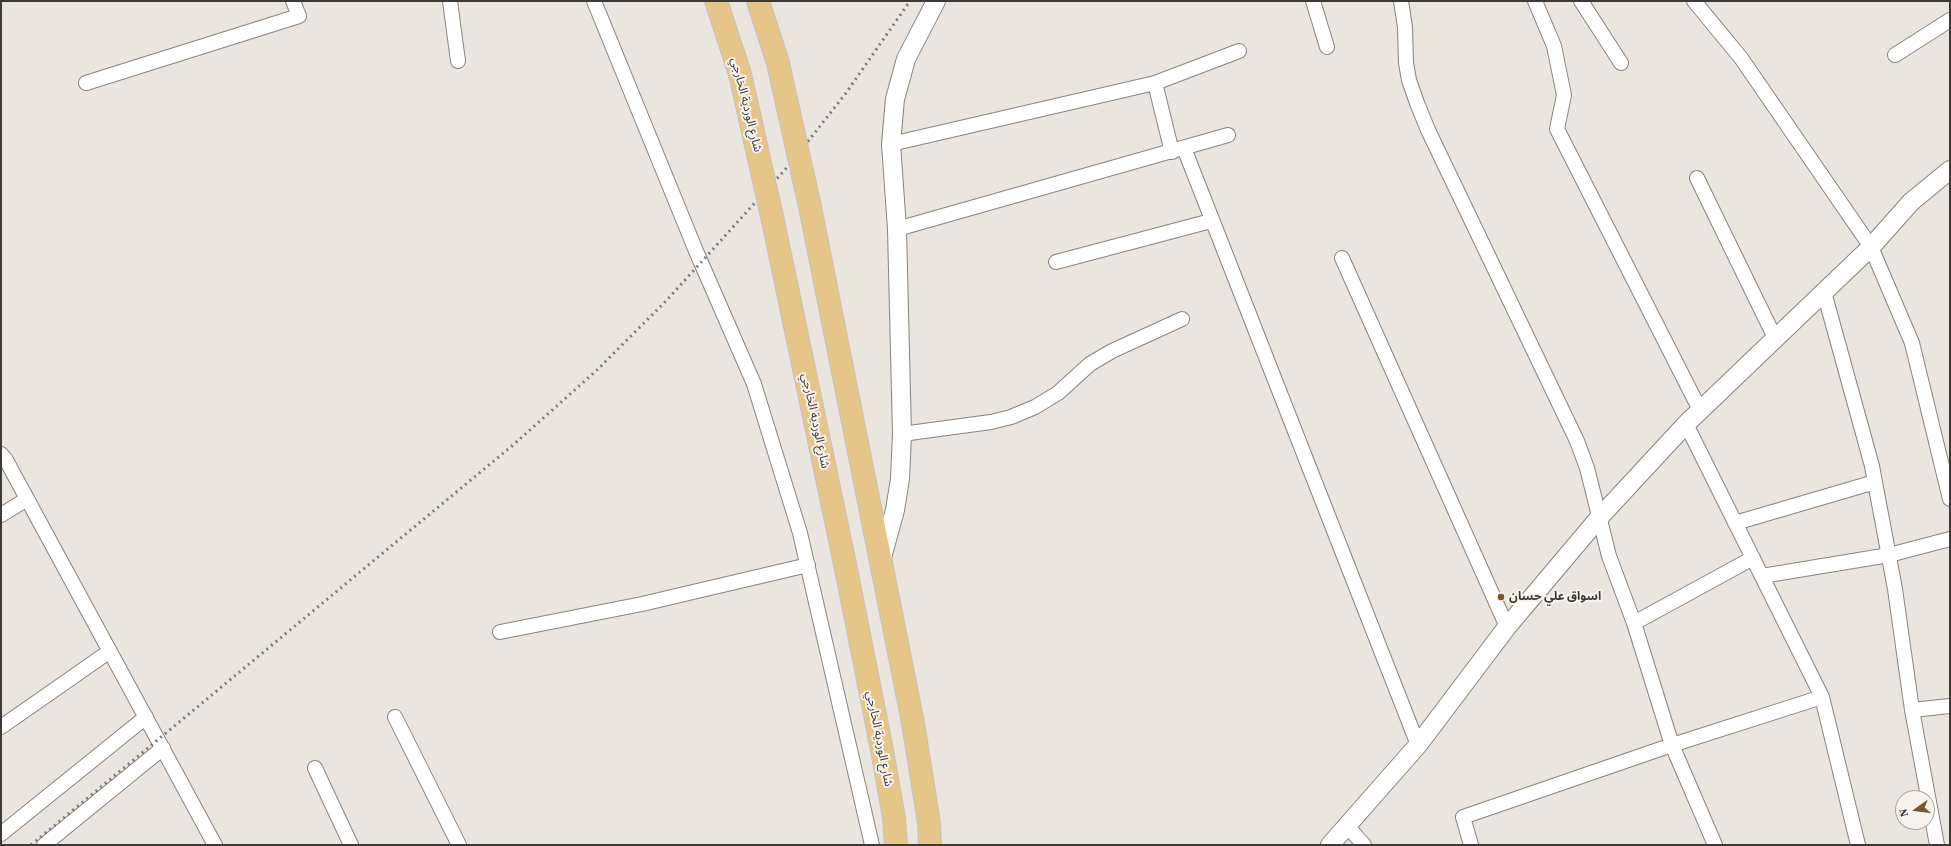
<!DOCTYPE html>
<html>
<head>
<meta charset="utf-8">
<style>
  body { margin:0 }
  #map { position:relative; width:1951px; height:846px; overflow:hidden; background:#ebe5df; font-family:"Source Serif 4",serif }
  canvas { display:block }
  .frame { position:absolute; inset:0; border:2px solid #3c3937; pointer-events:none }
  .north { position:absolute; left:1895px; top:790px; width:40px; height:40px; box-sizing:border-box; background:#f8f2ec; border:1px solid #ada8a4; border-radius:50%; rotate:256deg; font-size:11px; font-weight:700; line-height:16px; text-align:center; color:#3c3937 }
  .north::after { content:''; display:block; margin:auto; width:14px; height:18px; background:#78572e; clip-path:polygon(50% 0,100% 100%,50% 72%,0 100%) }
</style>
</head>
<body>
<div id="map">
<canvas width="1951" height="846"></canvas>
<div class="frame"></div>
<div class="north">N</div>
</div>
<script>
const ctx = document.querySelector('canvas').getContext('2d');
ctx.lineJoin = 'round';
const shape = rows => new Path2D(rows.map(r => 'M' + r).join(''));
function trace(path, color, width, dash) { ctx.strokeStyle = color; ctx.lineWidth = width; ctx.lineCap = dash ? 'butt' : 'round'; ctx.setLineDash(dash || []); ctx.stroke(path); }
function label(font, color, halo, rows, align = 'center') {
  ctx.font = font + ' "Source Serif 4","Noto Sans Arabic",serif'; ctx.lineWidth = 4; ctx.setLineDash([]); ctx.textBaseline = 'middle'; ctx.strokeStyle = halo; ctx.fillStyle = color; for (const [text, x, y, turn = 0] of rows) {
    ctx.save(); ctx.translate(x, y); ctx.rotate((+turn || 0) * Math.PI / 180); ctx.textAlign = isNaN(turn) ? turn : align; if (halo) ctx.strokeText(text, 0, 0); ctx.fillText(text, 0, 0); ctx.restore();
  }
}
const minor = shape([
  [450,1,458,61],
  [594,1,696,251,754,384,800,533,872,845],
  [1313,1,1327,47],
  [1401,1,1405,27,1406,63,1409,80,1417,103,1428,130,1577,441,1587,468,1609,556,1634,623,1672,745,1715,845],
  [1535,1,1554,46,1564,95,1557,129,1700,410],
  [1581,1,1621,63],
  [1694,1,1741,58,1871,247,1912,343,1950,499],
  [1895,55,1950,20],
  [86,83,299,16,293,1],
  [1155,83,1172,152],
  [891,144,1155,83,1239,51],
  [1184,148,1418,745],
  [1697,178,1775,338],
  [897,229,1228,135],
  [1342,258,1507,627],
  [1056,262,1211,221],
  [1824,292,1872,466,1895,589,1912,710,1937,845],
  [1686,424,1822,697,1858,845],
  [902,434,991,422,1011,417,1035,407,1058,393,1090,364,1112,351,1182,319],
  [1,454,6,460,215,845],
  [1,515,27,499],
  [1735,523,1875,482],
  [1762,576,1889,555,1950,539],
  [1634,623,1753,558],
  [500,632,642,604,808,565],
  [1912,710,1950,706],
  [395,717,459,845],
  [1,727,110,651],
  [315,768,351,845],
  [1347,826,1364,845],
  [1,834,146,717],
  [44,845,163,748],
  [1471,845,1463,817,1672,745,1822,697]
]);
const tertiary = shape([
  [881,561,895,510,900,479,902,434,897,229,891,144,895,99,906,59,936,1],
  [1330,845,1418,745,1507,627,1598,519,1686,424,1871,247,1911,202,1950,170]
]);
const primary = shape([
  [716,1,740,74],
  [758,1,778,63],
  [810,207,913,723,929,823,930,845],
  [773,221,846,569,882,750,894,818,896,845]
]);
const rail = shape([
  [31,845,513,445,597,370,666,301,791,163,846,93,910,1]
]);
const primaryBridge = shape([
  [778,63,810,207],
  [740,74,773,221]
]);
const markers = [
  [1501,597,4,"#78572e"]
];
const streetNames = [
  ["شارع الوردية الخارجي",746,105,76],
  ["شارع الوردية الخارجي",815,421,78],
  ["شارع الوردية الخارجي",879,739,79]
];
const poiNames = [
  ["اسواق علي حسان",1509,597]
];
trace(minor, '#89837e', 16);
trace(tertiary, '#89837e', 20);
trace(primary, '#c4c4c3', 24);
trace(minor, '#fff', 14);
trace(tertiary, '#fff', 18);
trace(primary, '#e6c588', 22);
trace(rail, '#7e7a77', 3, [2, 4]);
trace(primaryBridge, '#c4c4c3', 24, []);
trace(primaryBridge, '#e6c588', 22);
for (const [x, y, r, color] of markers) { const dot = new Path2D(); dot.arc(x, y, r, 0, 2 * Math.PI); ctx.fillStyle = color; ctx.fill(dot); trace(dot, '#f8f2ec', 1.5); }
label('12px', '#3c3937', '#f8f2ec', streetNames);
label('bold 12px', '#3c3937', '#f8f2ec', poiNames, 'left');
</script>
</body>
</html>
